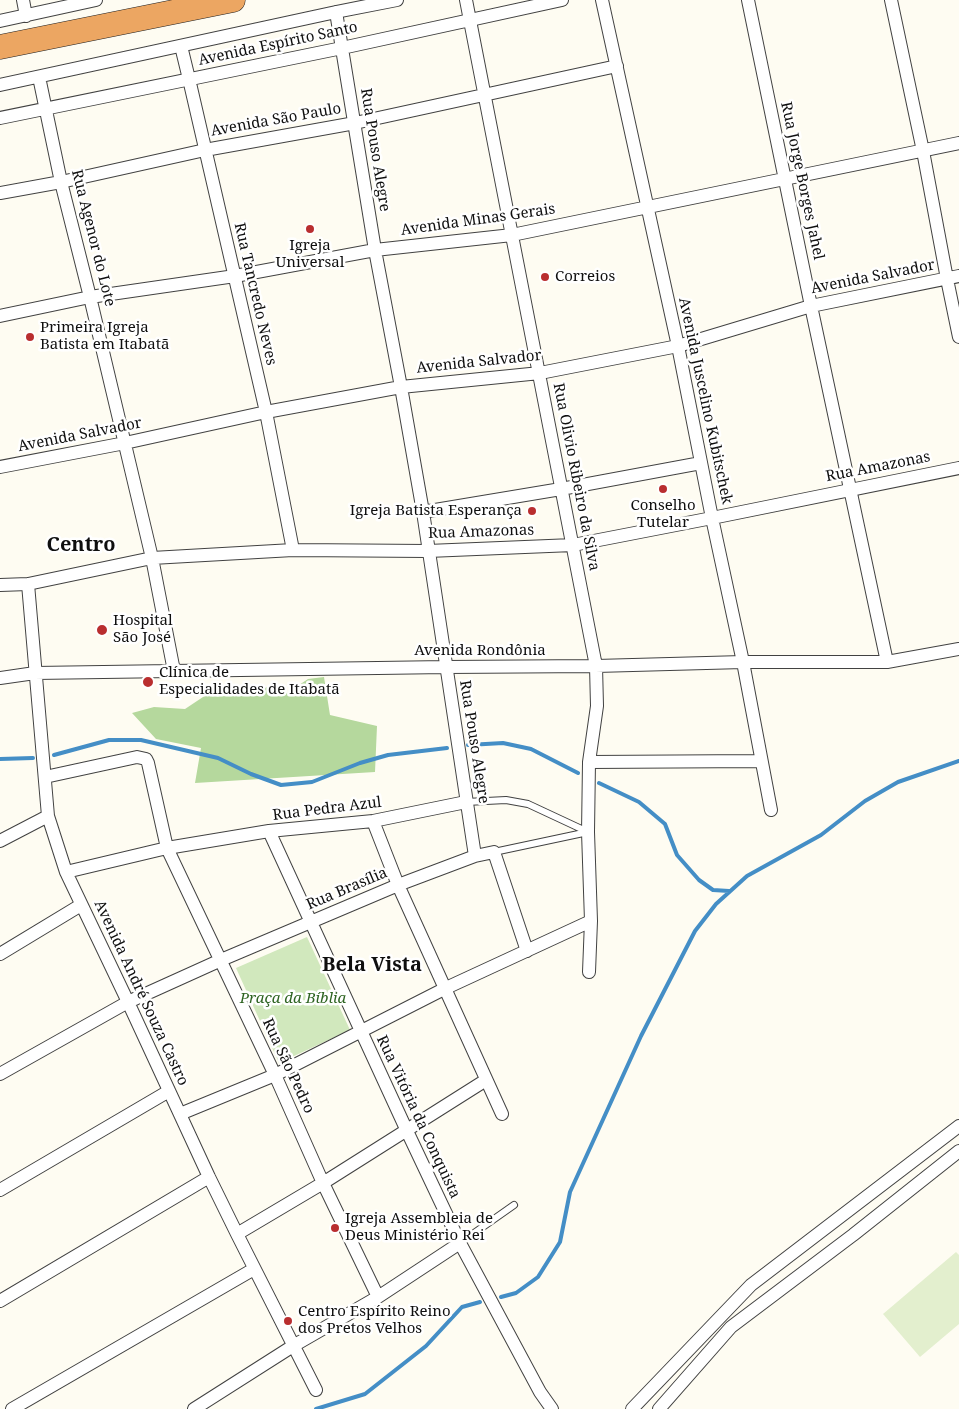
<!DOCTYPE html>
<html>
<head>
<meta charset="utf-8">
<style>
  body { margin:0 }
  canvas { display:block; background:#fefcf2 }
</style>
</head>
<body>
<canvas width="959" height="1409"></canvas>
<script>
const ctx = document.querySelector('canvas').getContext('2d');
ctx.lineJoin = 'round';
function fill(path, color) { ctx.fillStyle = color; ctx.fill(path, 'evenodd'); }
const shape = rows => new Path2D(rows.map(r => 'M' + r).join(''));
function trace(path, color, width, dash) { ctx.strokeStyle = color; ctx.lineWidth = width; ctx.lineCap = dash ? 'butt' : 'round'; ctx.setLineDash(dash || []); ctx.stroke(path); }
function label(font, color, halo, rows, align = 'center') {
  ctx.font = font + ' "Noto Serif",serif'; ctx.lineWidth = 5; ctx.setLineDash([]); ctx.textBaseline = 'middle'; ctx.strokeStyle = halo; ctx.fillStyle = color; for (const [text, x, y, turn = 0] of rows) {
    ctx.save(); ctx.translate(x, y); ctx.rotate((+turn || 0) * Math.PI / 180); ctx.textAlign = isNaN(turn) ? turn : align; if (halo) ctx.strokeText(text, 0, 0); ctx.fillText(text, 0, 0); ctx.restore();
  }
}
const green = shape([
  [307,937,350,1030,279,1063,236,968]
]);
const forest = shape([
  [324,677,330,715,377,726,375,772,195,783,201,748,156,739,132,713,154,707,185,709,209,693,238,694,268,687,287,693,308,679]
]);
const pitch = shape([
  [956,1252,959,1255,959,1324,920,1357,883,1314]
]);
const stream = shape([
  [468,745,503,743,531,749,578,773],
  [54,755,109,740,141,740,218,758,251,774,281,785,312,782,360,763,388,755,447,748],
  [0,759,33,758],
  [599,783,639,802,665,824,677,855,699,880,713,890,729,891],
  [501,1297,516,1293,538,1277,560,1242,570,1192,641,1036,695,931,716,904,747,876,821,835,865,801,898,782,959,761],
  [316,1409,365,1394,426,1346,462,1307,480,1302]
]);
const lane = shape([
  [466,802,506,800,528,804,588,832],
  [494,852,588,832],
  [460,1243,514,1205]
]);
const street = shape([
  [23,0,26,16],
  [466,0,596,666,597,706,589,762,588,832,591,921,589,972],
  [602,0,678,346,712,518,743,662,771,810],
  [748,0,811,306,887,662],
  [891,0,923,151,947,279,959,337],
  [336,12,375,250,401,387,423,512,475,856],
  [0,21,96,0],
  [181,46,189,79,266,412,293,550],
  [39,77,61,182,90,297,152,558,174,671],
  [0,85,336,12,397,0],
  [0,118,342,48,562,0],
  [0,193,61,182,205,150,355,123,617,66],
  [0,316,90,297,235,276,375,250,512,235,959,143],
  [0,467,125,443,266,412,401,387,540,373,678,346,811,306,959,276],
  [423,512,561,489,701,463],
  [28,584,48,816,66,872,128,1002,209,1177,237,1234,316,1390],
  [0,585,28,584,152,558,293,550,428,551,573,545,712,518,959,468],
  [0,678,35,673,446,667,596,666,743,662,887,662,959,649],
  [589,762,761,761],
  [45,777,137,757,146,759,148,763,167,848,275,1075,323,1183,378,1297],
  [373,821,398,885,502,1114],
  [269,831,407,1131,460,1243,540,1392,552,1409],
  [0,841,48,816],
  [66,872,167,848,269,831,373,821,466,802],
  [0,954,81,905],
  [0,1074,128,1002,221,960,398,885,475,856,494,852,527,951],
  [180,1114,275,1075,446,988,591,921],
  [0,1190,169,1091],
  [237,1234,323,1183,486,1080],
  [0,1301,209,1177],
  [12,1409,254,1269],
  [194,1409,293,1346,378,1297,460,1243],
  [632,1409,751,1285,959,1126],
  [659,1409,731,1327,853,1235,959,1151]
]);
const highway = shape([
  [0,47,233,0]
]);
const markers = [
  [310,229,5,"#b92e2f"],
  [545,277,5,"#b92e2f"],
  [30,337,5,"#b92e2f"],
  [663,489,5,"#b92e2f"],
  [532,511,5,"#b92e2f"],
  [102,630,6,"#b92e2f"],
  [148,682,6,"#b92e2f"],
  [335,1228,5,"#b92e2f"],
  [288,1321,5,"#b92e2f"]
];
const streetNames = [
  ["Avenida Espírito Santo",278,44,-12],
  ["Avenida São Paulo",276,120,-10],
  ["Rua Pouso Alegre",375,150,81],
  ["Rua Jorge Borges Jahel",802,181,78],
  ["Avenida Minas Gerais",478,220,-8],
  ["Rua Agenor do Lote",93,238,76],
  ["Avenida Salvador",873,277,-11],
  ["Rua Tancredo Neves",255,294,77],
  ["Avenida Salvador",479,362,-6],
  ["Avenida Juscelino Kubitschek",705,401,78],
  ["Avenida Salvador",80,435,-11],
  ["Rua Amazonas",878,467,-11],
  ["Rua Olivio Ribeiro da Silva",576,477,79],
  ["Rua Amazonas",481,532,-2],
  ["Avenida Rondônia",480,651],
  ["Rua Pouso Alegre",474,742,81],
  ["Rua Pedra Azul",327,809,-7],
  ["Rua Brasília",347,889,-23],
  ["Avenida André Souza Castro",141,993,65],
  ["Rua São Pedro",288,1066,65],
  ["Rua Vitória da Conquista",418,1117,65]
];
const poiNames = [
  ["Igreja",310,246,"center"],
  ["Universal",310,263,"center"],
  ["Correios",555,277],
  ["Primeira Igreja",40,328],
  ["Batista em Itabatã",40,345],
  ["Conselho",663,506,"center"],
  ["Tutelar",663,523,"center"],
  ["Igreja Batista Esperança",522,511,"right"],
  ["Hospital",113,621],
  ["São José",113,638],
  ["Clínica de",159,673],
  ["Especialidades de Itabatã",159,690],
  ["Igreja Assembleia de",345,1219],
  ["Deus Ministério Rei",345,1236],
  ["Centro Espírito Reino",298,1312],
  ["dos Pretos Velhos",298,1329]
];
const parkNames = [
  ["Praça da Bíblia",293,999]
];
const districtNames = [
  ["Centro",81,545],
  ["Bela Vista",372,965]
];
fill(green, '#d1e8bd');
fill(forest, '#b5d89d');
fill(pitch, '#e3efce');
trace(stream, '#448ec6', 4);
trace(lane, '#424242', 8);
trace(street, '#424242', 14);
trace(highway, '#202020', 25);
trace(lane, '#fff', 6);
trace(street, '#fff', 12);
trace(highway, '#eca662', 24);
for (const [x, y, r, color] of markers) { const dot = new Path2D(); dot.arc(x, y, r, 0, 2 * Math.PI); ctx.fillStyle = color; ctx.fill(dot); trace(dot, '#fff', 2); }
label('15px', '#0f0f0f', '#fff', streetNames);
label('15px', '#0f0f0f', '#fff', poiNames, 'left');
label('italic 15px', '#2e6422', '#fff', parkNames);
label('bold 20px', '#0f0f0f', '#fff', districtNames);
</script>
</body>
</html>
